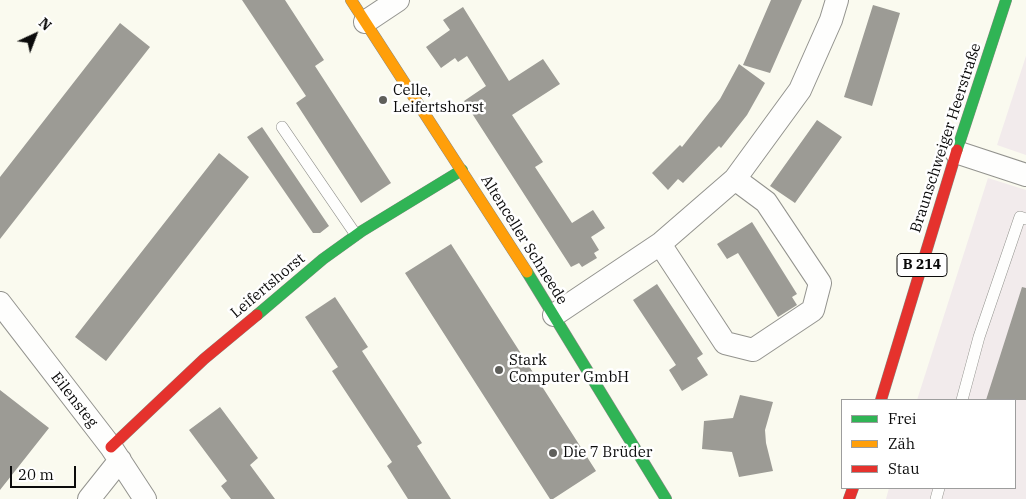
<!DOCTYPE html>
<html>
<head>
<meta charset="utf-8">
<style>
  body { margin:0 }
  #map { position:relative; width:1026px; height:499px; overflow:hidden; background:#fafaef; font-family:"IBM Plex Serif",serif }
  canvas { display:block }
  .legend { position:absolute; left:841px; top:399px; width:175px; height:90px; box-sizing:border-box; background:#fff; border:1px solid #9d9d9d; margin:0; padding:6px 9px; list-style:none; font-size:15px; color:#0b0b0b }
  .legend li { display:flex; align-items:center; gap:10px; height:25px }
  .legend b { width:25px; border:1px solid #9d9d9d }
  .north { position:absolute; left:10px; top:10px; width:50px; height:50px; -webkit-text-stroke:4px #fff; paint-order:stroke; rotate:43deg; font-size:14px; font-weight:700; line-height:20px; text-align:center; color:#0b0b0b }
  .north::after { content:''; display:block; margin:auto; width:18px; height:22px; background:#0b0b0b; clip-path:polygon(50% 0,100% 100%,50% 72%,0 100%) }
  .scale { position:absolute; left:10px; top:466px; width:66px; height:22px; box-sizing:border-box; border:2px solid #0b0b0b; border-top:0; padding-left:6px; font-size:15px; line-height:18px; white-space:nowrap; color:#0b0b0b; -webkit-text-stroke:4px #fff; paint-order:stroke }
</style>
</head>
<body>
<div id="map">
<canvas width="1026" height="499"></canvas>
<ul class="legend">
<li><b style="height:6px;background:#30b455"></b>Frei</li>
<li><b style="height:6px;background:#ff9f0a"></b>Zäh</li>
<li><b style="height:6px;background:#e5322d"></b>Stau</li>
</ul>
<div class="north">N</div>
<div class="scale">20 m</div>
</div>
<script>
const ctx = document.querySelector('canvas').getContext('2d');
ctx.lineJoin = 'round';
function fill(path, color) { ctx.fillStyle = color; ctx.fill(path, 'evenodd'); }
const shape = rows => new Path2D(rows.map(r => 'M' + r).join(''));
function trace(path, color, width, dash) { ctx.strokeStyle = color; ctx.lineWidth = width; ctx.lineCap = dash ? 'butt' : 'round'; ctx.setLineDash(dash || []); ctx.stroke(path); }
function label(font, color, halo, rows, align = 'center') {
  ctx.font = font + ' "IBM Plex Serif",serif'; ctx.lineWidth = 5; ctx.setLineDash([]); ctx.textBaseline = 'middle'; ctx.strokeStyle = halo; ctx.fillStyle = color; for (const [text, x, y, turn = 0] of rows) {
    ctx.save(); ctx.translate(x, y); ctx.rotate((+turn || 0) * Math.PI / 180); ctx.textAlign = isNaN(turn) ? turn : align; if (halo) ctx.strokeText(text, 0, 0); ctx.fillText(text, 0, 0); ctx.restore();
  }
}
const industrial = shape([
  [1026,56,1026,155,997,145],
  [988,178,1026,190,1026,499,886,499,889,488,1015,488,1015,400,917,400]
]);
const building = shape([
  [242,0,285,0,324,60,315,66,391,183,361,203,296,103,306,96],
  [771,0,802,0,770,73,743,65],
  [873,5,900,13,872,106,844,97],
  [463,7,509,81,543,59,560,84,512,115,543,162,535,167,572,223,593,210,605,228,591,237,599,250,594,253,597,258,582,267,579,263,571,267,464,101,486,86,467,56,458,62,455,58,441,68,426,47,450,30,443,20],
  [120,23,150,47,0,239,0,177],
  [739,64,765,83,747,115,721,148,719,146,683,183,678,179,668,190,652,173,680,145,682,147,720,99],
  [817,120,842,137,795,203,770,186],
  [262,127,329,226,320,233,313,233,247,137],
  [219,153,249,177,106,361,75,337],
  [752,222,797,294,792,297,797,305,778,317,738,253,727,259,717,244],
  [451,244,596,471,553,499,550,499,405,273],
  [657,284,703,354,697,358,708,375,682,391,669,370,676,365,633,300],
  [1022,287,1026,288,1026,400,986,400],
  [335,297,368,347,362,351,422,443,417,446,451,499,408,499,387,466,392,462,332,371,338,367,305,317],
  [0,390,49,428,0,490],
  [740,395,773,402,765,430,766,443,773,471,739,477,732,452,702,449,704,421,733,418],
  [220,407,258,458,250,465,275,499,231,499,221,486,227,481,189,430]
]);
const lane = shape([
  [282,127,356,235],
  [962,400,979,337,1020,217,1026,219],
  [936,499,939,488]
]);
const street = shape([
  [365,22,398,0],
  [956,152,1026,175],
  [660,244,725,343,753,350,813,310,820,283,766,202,735,179],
  [0,303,111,447,145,499],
  [554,315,660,244,735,179,800,90,831,20,837,0],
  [89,499,120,460]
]);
const fast = shape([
  [957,150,1006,0],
  [527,272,666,499],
  [257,315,323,259,362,231,462,170]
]);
const slow = shape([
  [351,0,527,272]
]);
const jam = shape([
  [881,400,957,150],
  [111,447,204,359,257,315],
  [849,499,853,488]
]);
const markers = [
  [383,100,5,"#5f5f5b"],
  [499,370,5,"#5f5f5b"],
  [553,453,5,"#5f5f5b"]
];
const shields = [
  [922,265,50]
];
const shieldNames = [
  ["B 214",922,265]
];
const poiNames = [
  ["Celle,",393,91],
  ["Leifertshorst",393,108],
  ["Stark",509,361],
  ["Computer GmbH",509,378],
  ["Die 7 Brüder",563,453]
];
const streetNames = [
  ["Braunschweiger Heerstraße",946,138,-72],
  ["Altenceller Schneede",524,240,58],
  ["Leifertshorst",268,286,-40],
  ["Eilensteg",74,400,52]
];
fill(industrial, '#f2ebec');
fill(building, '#9c9b95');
trace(lane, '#93938e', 12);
trace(street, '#93938e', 24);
trace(fast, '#898984', 12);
trace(slow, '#898984', 12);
trace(jam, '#898984', 12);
trace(lane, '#fefefd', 11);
trace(street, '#fefefd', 22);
trace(fast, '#30b455', 11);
trace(slow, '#ff9f0a', 11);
trace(jam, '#e5322d', 11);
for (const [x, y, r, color] of markers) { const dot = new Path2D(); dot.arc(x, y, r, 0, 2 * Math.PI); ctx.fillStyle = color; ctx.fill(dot); trace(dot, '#fff', 2); }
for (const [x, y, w] of shields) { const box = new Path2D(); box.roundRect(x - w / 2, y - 11.5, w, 23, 4); ctx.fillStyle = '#fff'; ctx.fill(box); trace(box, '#0b0b0b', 1); }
label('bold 14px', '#0b0b0b', null, shieldNames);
label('15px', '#0b0b0b', '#fff', poiNames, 'left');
label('15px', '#0b0b0b', '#fff', streetNames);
</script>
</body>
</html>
